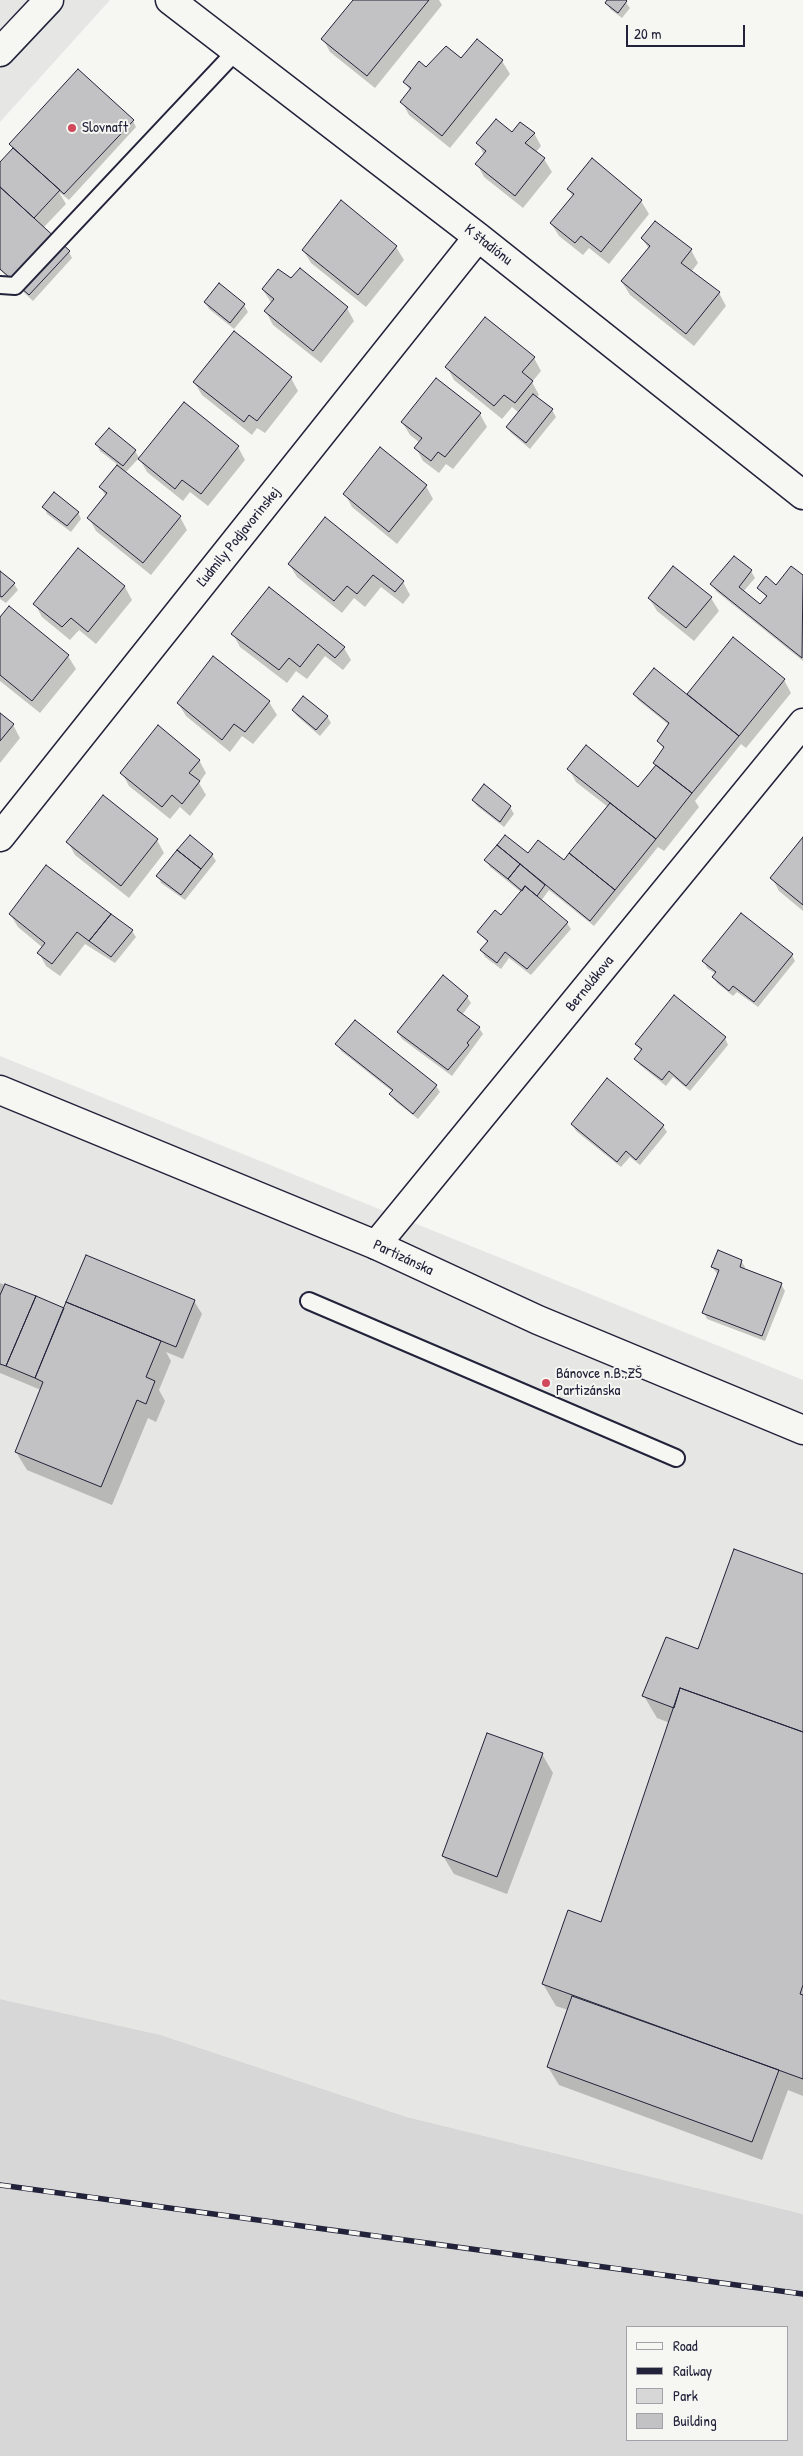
<!DOCTYPE html>
<html>
<head>
<meta charset="utf-8">
<style>
  body { margin:0 }
  #map { position:relative; width:803px; height:2456px; overflow:hidden; background:#f6f6f2; font-family:"Patrick Hand",sans-serif }
  canvas { display:block }
  .legend { position:absolute; left:626px; top:2326px; width:162px; height:115px; box-sizing:border-box; background:#f6f6f2; border:1px solid #a1a1a9; margin:0; padding:6px 9px; list-style:none; font-size:15px; color:#22223b }
  .legend li { display:flex; align-items:center; gap:10px; height:25px }
  .legend b { width:25px; border:1px solid #a1a1a9 }
  .scale { position:absolute; left:626px; top:25px; width:119px; height:22px; box-sizing:border-box; border:2px solid #22223b; border-top:0; padding-left:6px; font-size:15px; line-height:18px; white-space:nowrap; color:#22223b; -webkit-text-stroke:4px #f6f6f2; paint-order:stroke }
</style>
</head>
<body>
<div id="map">
<canvas width="803" height="2456"></canvas>
<ul class="legend">
<li><b style="height:6px;background:#f6f6f2"></b>Road</li>
<li><b style="height:6px;background:#22223b"></b>Railway</li>
<li><b style="height:14px;background:#d7d7d7"></b>Park</li>
<li><b style="height:14px;background:#c2c2c4"></b>Building</li>
</ul>
<div class="scale">20 m</div>
</div>
<script>
const ctx = document.querySelector('canvas').getContext('2d');
ctx.lineJoin = 'round';
function fill(path, color) { ctx.fillStyle = color; ctx.fill(path, 'evenodd'); }
const shape = rows => new Path2D(rows.map(r => 'M' + r).join(''));
function trace(path, color, width, dash) { ctx.strokeStyle = color; ctx.lineWidth = width; ctx.lineCap = dash ? 'butt' : 'round'; ctx.setLineDash(dash || []); ctx.stroke(path); }
function label(font, color, halo, rows, align = 'center') {
  ctx.font = font + ' "Patrick Hand",sans-serif'; ctx.lineWidth = 4; ctx.setLineDash([]); ctx.textBaseline = 'middle'; ctx.strokeStyle = halo; ctx.fillStyle = color; for (const [text, x, y, turn = 0] of rows) {
    ctx.save(); ctx.translate(x, y); ctx.rotate((+turn || 0) * Math.PI / 180); ctx.textAlign = isNaN(turn) ? turn : align; if (halo) ctx.strokeText(text, 0, 0); ctx.fillText(text, 0, 0); ctx.restore();
  }
}
const built = shape([
  [0,0,110,0,0,122],
  [0,1056,803,1380,803,2214,407,2117,161,2035,0,1999]
]);
const green = shape([
  [0,1999,161,2035,407,2117,803,2214,803,2456,0,2456],
  [627,2327,787,2327,787,2440,627,2440]
]);
const shadow = shape([
  [355,0,439,0,442,5,375,88,330,52,323,39],
  [609,0,624,0,630,8,622,18,610,9,607,3],
  [477,40,502,61,510,74,450,148,409,115,402,102,410,91,405,82,427,68,461,60],
  [133,121,136,127,69,200,59,192,66,204,43,228,69,252,72,258,33,301,0,270,0,163,14,149,11,144],
  [534,133,541,146,536,152,544,159,552,172,523,208,484,177,477,164,484,155,478,143,512,134],
  [568,189,641,201,649,214,609,264,589,248,583,255,559,236,551,223,573,197],
  [341,202,396,247,404,260,366,307,311,263,303,250],
  [642,238,691,250,698,263,691,272,719,293,726,306,694,346,630,295,622,282,649,249],
  [291,280,347,308,354,321,321,363,273,325,266,312,272,304,263,290],
  [219,285,244,305,248,312,234,329,209,309,205,302],
  [534,358,541,371,532,382,539,395,536,398,552,410,556,417,530,449,511,433,507,427,519,413,512,407,502,419,454,380,447,367],
  [291,378,298,391,265,433,257,428,252,435,202,395,194,382],
  [480,414,487,427,453,469,446,464,439,473,423,461,416,448,420,443,410,435,402,422],
  [97,445,135,451,140,459,238,447,245,460,208,506,190,492,183,501,147,472,139,458,125,473,180,517,187,530,151,575,96,531,89,518,106,496,100,487,118,465,100,451],
  [426,486,433,499,397,544,352,507,345,494],
  [44,507,78,512,81,519,71,532,47,514],
  [325,519,403,582,410,595,403,604,381,587,365,607,354,598,342,613,297,577,289,564],
  [734,558,751,571,755,578,743,592,760,606,767,598,759,588,777,587,791,568,803,577,803,661,716,591,712,584],
  [0,573,14,584,18,590,6,603,0,599],
  [125,587,132,600,96,644,79,630,70,640,42,617,35,604],
  [270,589,344,648,351,660,343,670,325,656,307,679,296,671,287,683,240,647,233,634],
  [649,598,711,598,719,611,694,641,657,611],
  [9,608,68,656,76,669,40,713,0,681,0,619],
  [214,658,269,702,277,715,253,744,242,736,230,752,186,716,178,703],
  [784,680,791,693,746,748,741,744,695,801,699,807,664,851,658,847,594,926,549,890,541,901,567,923,571,929,531,975,509,958,501,969,485,957,482,951,488,943,478,932,501,917,522,893,490,867,486,860,505,836,529,854,565,862,608,807,576,782,569,769,638,789,656,766,654,763,664,749,658,741,669,725,638,700,635,694,692,700,689,694],
  [293,710,327,716,331,723,320,736,297,716],
  [0,715,13,725,20,738,0,763],
  [199,760,206,773,199,783,206,795,190,816,180,807,170,819,129,786,122,773],
  [484,786,510,807,514,814,504,827,477,806,473,800],
  [190,836,212,855,216,861,185,900,161,883,158,876],
  [803,839,803,911,779,891,772,878],
  [157,840,164,853,129,898,75,855,68,842],
  [10,914,132,931,136,937,115,963,85,944,60,976,46,966,39,953,43,948,18,927],
  [792,955,795,961,758,1007,737,992,733,996,717,983,714,977,716,974,707,968,704,961],
  [467,997,471,1003,462,1015,479,1028,483,1034,452,1076,402,1039,398,1033],
  [355,1022,436,1086,440,1092,418,1119,395,1101,391,1094,393,1092,341,1051,337,1044],
  [725,1038,728,1045,690,1091,673,1077,666,1086,640,1065,636,1059,642,1052,636,1044],
  [572,1124,663,1126,667,1132,640,1165,630,1157,621,1167,576,1131],
  [87,1256,194,1301,202,1314,183,1359,166,1352,171,1361,159,1390,165,1401,156,1422,148,1418,112,1505,27,1470,16,1452,41,1390,0,1373,0,1283,65,1310],
  [741,1261,745,1267,744,1270,781,1284,785,1291,765,1341,707,1319,704,1313,718,1275,712,1267],
  [803,1576,803,2096,788,2090,762,2160,559,2085,548,2067,568,2010,556,2006,543,1984,601,1924,670,1723,657,1718,644,1696,699,1650],
  [542,1754,553,1773,507,1894,454,1874,443,1856]
]);
const building = shape([
  [353,0,429,0,367,76,321,39,353,0],
  [607,0,626,0,627,1,618,13,605,3,607,0],
  [477,39,503,60,442,136,400,102,411,88,403,82,419,61,426,67,446,46,461,58,477,39],
  [78,69,134,120,64,194,9,144,78,69],
  [496,119,512,132,520,122,535,133,525,143,545,158,515,196,475,164,486,151,476,143,496,119],
  [13,148,60,190,34,218,0,187,0,162,13,148],
  [592,158,642,200,601,252,581,236,575,243,550,223,574,194,567,189,592,158],
  [0,187,70,251,29,295,0,269,0,187],
  [341,200,397,246,358,295,302,250,341,200],
  [655,221,692,249,681,263,720,292,686,334,621,281,650,246,641,238,655,221],
  [300,268,348,307,313,351,264,311,274,299,262,289,278,269,291,278,300,268],
  [219,283,245,304,230,323,204,302,219,283],
  [485,317,535,357,522,372,533,381,515,403,504,395,494,406,445,367,485,317],
  [234,331,292,377,257,421,249,415,244,422,193,382,234,331],
  [436,378,481,413,445,457,438,452,431,461,414,448,422,438,401,422,436,378],
  [533,394,553,409,526,443,506,427,533,394],
  [184,402,239,446,201,494,182,480,175,489,138,459,184,402],
  [109,428,136,450,123,466,95,444,109,428],
  [380,447,427,485,389,532,343,494,380,447],
  [117,465,181,516,143,563,87,518,107,493,99,487,117,465],
  [54,492,79,512,67,526,42,507,54,492],
  [325,517,404,581,395,592,373,575,357,594,347,586,334,601,288,564,325,517],
  [78,548,125,586,88,632,71,618,62,627,33,604,78,548],
  [734,556,752,570,739,587,760,604,767,596,757,588,766,576,776,585,791,566,803,575,802,658,710,584,734,556],
  [673,566,712,597,686,628,648,598,673,566],
  [0,571,15,583,2,597,0,596,0,571],
  [269,587,345,647,335,658,318,644,300,667,289,658,279,670,231,634,269,587],
  [9,606,69,655,32,701,0,675,0,617,9,606],
  [733,637,785,679,739,736,687,694,733,637],
  [213,656,270,701,245,732,234,724,222,740,177,703,213,656],
  [654,668,739,736,692,793,653,763,664,747,657,741,669,723,633,694,654,668],
  [303,696,328,716,316,730,292,710,303,696],
  [0,713,14,724,0,741,0,713],
  [158,725,200,760,189,773,200,781,182,804,172,795,162,807,120,773,158,725],
  [586,745,638,787,656,765,692,793,656,839,567,769,586,745],
  [484,784,511,806,500,822,472,800,484,784],
  [103,795,158,839,121,886,66,842,103,795],
  [610,803,656,839,615,890,569,853,610,803],
  [190,835,213,854,201,869,177,850,190,835],
  [505,835,528,853,538,840,564,860,569,853,615,890,590,921,497,845,505,835],
  [803,837,803,905,770,878,803,837],
  [497,845,520,864,508,879,484,860,497,845],
  [177,850,201,869,181,895,156,876,177,850],
  [520,864,545,885,537,896,525,886,522,891,508,879,520,864],
  [46,865,111,914,89,941,77,932,52,964,37,953,45,943,9,914,46,865],
  [525,886,568,922,527,969,505,952,497,963,480,950,488,941,477,932,495,910,501,915,525,886],
  [741,913,793,954,754,1002,733,986,729,991,712,977,716,972,702,961,741,913],
  [111,914,133,930,111,957,89,941,111,914],
  [443,975,468,996,457,1010,480,1027,467,1043,469,1045,448,1070,397,1032,443,975],
  [674,995,726,1037,686,1086,669,1071,662,1080,634,1059,642,1049,635,1044,674,995],
  [355,1020,437,1085,413,1114,389,1094,393,1090,335,1044,355,1020],
  [607,1078,664,1125,636,1160,626,1151,617,1162,571,1124,607,1078],
  [718,1250,742,1260,740,1267,782,1283,762,1336,702,1313,719,1270,711,1267,718,1250],
  [86,1255,195,1300,176,1347,66,1302,86,1255],
  [5,1284,36,1296,6,1366,0,1364,0,1295,5,1284],
  [36,1296,64,1308,35,1378,6,1366,36,1296],
  [66,1302,161,1341,146,1377,155,1381,146,1404,137,1400,101,1487,15,1452,43,1382,35,1378,66,1302],
  [734,1549,803,1574,803,1732,680,1688,674,1708,642,1696,666,1637,698,1649,734,1549],
  [680,1688,803,1732,803,1985,800,1994,803,1995,803,2079,542,1984,568,1910,601,1922,680,1688],
  [487,1733,543,1753,497,1877,442,1856,487,1733],
  [572,1996,779,2070,752,2142,547,2067,572,1996]
]);
const lane = shape([
  [0,285,15,286,237,50],
  [309,1301,676,1458]
]);
const street = shape([
  [170,0,478,237,803,495],
  [0,837,478,237],
  [376,1245,803,723]
]);
const secondary = shape([
  [0,1090,376,1245,538,1320,803,1430]
]);
const primary = shape([
  [0,52,49,0]
]);
const rail = shape([
  [0,2185,803,2294]
]);
const markers = [
  [72,128,5,"#d1495b"],
  [546,1383,5,"#d1495b"]
];
const poiNames = [
  ["Slovnaft",82,128],
  ["Bánovce n.B.,ZŠ",556,1374],
  ["Partizánska",556,1391]
];
const streetNames = [
  ["K štadiónu",488,245,38],
  ["Ľudmily Podjavorinskej",239,537,-51],
  ["Bernolákova",590,984,-51],
  ["Partizánska",403,1258,25]
];
fill(built, '#e6e6e4');
fill(green, '#d7d7d7');
fill(shadow, '#0003');
fill(building, '#c2c2c4');
trace(building, '#22223b', 1);
trace(lane, '#22223b', 20);
trace(street, '#22223b', 31);
trace(secondary, '#22223b', 31);
trace(primary, '#22223b', 31);
trace(lane, '#f6f6f2', 16);
trace(street, '#f6f6f2', 28);
trace(secondary, '#f6f6f2', 28);
trace(primary, '#f6f6f2', 28);
trace(rail, '#22223b', 5.5);
trace(rail, '#f6f6f2', 4, [11]);
for (const [x, y, r, color] of markers) { const dot = new Path2D(); dot.arc(x, y, r, 0, 2 * Math.PI); ctx.fillStyle = color; ctx.fill(dot); trace(dot, '#f6f6f2', 2); }
label('15px', '#22223b', '#f6f6f2', poiNames, 'left');
label('15px', '#22223b', '#f6f6f2', streetNames);
</script>
</body>
</html>
